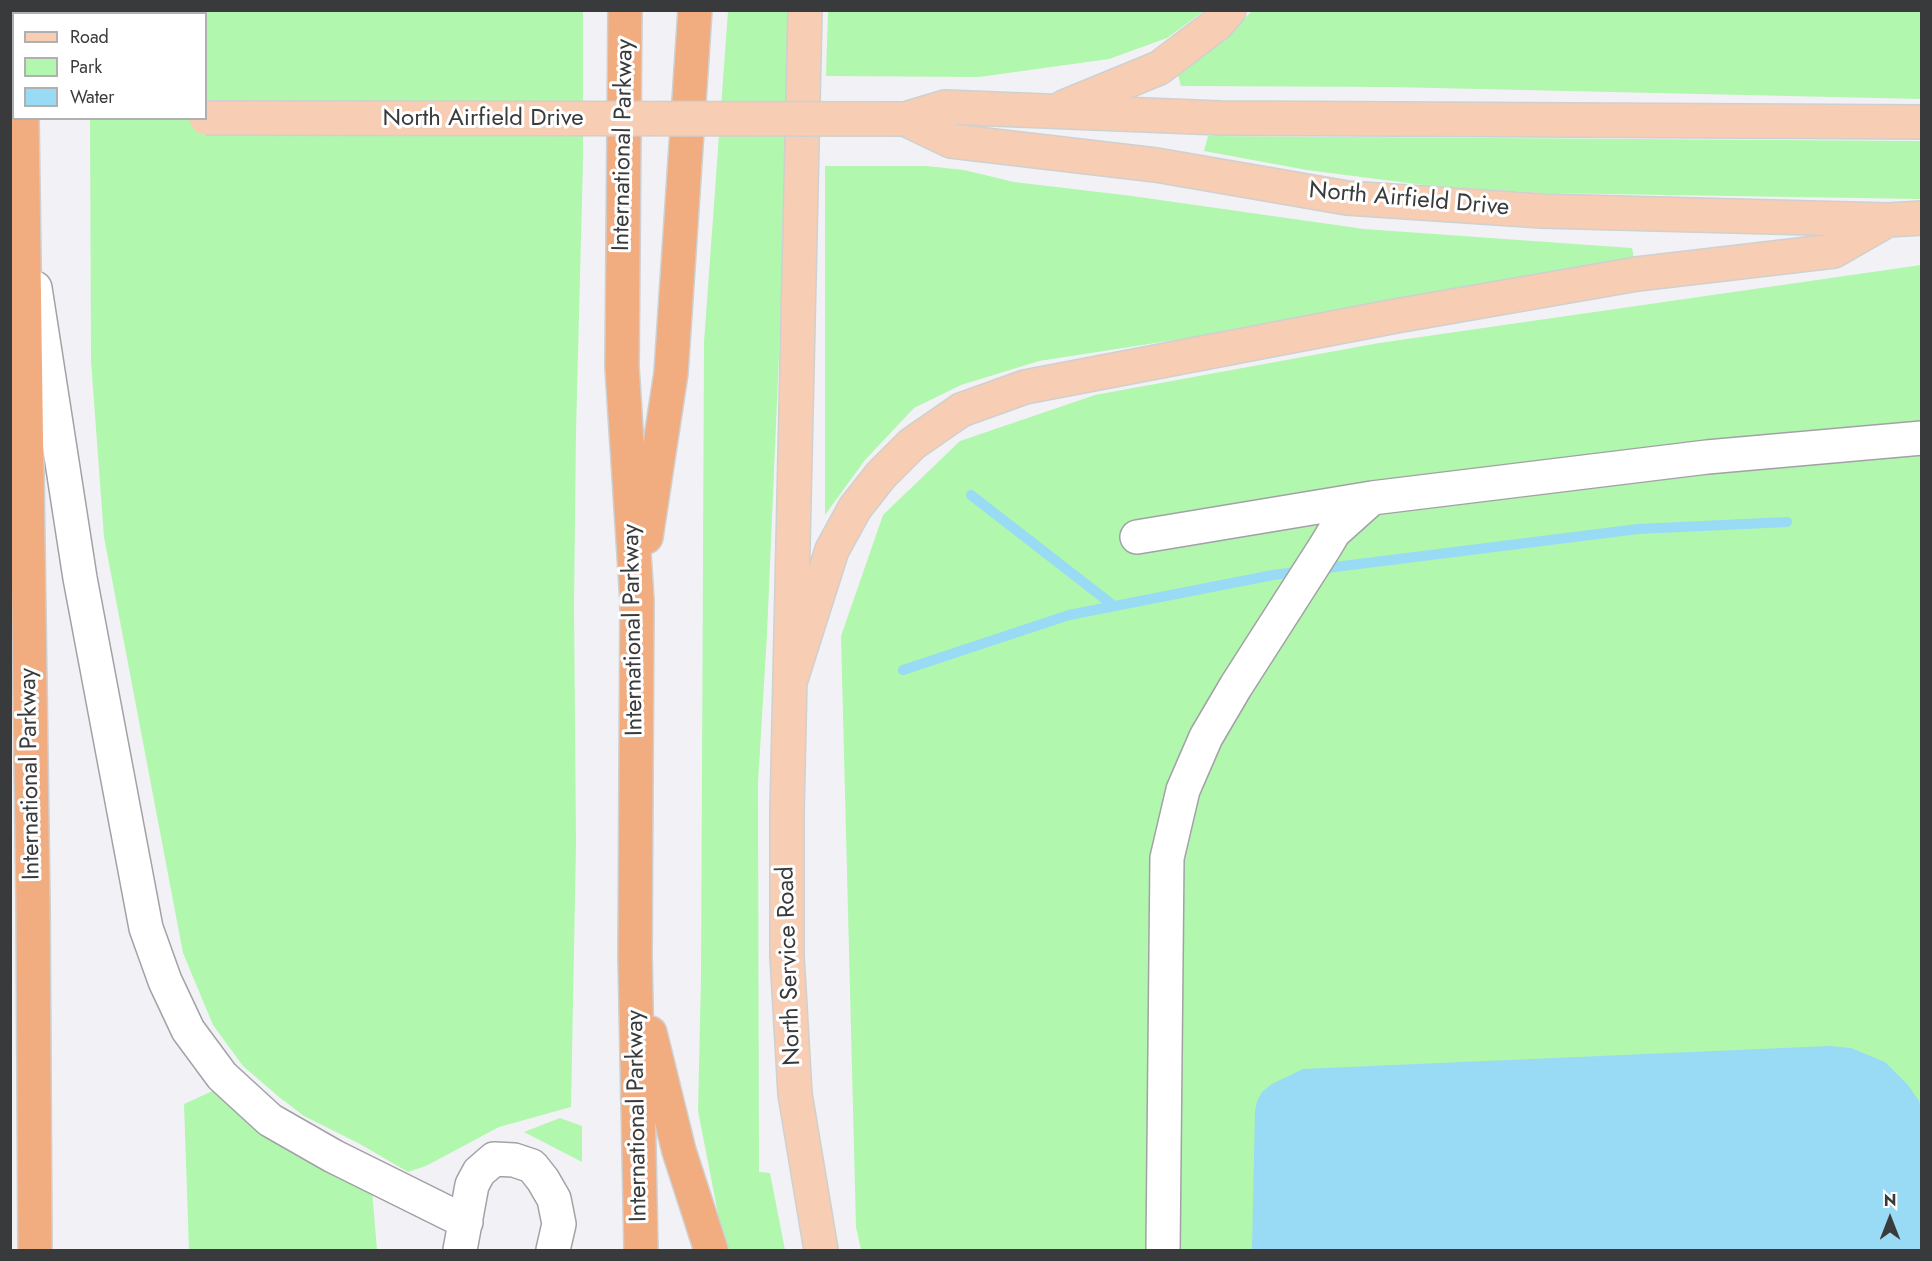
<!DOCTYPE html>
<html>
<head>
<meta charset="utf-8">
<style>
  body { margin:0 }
  #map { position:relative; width:1932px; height:1261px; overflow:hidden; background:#f2f2f6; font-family:Jost,sans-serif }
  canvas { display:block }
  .frame { position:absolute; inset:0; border:12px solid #393a3b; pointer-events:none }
  .legend { position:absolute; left:12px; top:12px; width:195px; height:108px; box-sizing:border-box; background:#fff; border:2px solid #b0b0b1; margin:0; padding:8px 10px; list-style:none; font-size:18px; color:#393a3b }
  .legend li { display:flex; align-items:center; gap:12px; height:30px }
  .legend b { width:30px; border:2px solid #b0b0b1 }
  .north { position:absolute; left:1860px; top:1189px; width:60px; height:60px; -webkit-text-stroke:4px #fff; paint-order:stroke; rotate:0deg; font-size:16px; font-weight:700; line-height:24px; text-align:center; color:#393a3b }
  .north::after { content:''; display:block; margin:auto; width:21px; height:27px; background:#393a3b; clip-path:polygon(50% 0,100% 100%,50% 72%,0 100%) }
</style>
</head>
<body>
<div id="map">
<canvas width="1932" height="1261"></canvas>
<div class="frame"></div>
<ul class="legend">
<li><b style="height:8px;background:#f7cdb3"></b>Road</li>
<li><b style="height:16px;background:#b1f7ae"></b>Park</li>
<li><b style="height:16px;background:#99daf4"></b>Water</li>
</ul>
<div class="north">N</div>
</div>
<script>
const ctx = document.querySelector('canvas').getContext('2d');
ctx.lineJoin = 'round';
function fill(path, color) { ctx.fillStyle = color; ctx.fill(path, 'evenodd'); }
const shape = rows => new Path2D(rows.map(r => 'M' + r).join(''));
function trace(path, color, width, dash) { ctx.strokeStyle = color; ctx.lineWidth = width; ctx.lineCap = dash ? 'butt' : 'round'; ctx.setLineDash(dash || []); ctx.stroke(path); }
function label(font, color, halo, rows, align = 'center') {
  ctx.font = font + ' Jost,sans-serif'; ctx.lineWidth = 6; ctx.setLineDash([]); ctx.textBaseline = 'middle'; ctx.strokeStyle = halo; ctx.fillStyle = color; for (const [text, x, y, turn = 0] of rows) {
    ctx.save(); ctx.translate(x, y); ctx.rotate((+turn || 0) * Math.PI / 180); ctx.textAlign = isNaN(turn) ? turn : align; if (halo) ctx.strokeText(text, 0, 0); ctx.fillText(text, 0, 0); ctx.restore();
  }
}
const green = shape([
  [90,11,583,11,583,161,576,431,574,607,576,844,571,1107,499,1127,426,1166,408,1172,360,1144,304,1116,279,1097,243,1066,213,1025,183,953,104,537,91,361,90,119,206,118,206,14,90,14],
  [728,11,790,11,784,239,767,634,758,783,759,1172,770,1173,785,1250,728,1250,721,1229,698,1111,701,977,704,342],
  [828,11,828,10,1204,11,1167,38,1109,59,979,77,826,76],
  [1252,11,1921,11,1921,99,1391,87,1181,86,1176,68,1233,29],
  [1208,136,1921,141,1921,199,1542,193,1431,186,1307,170,1204,151],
  [825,166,926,166,964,170,1014,182,1132,196,1364,229,1632,248,1635,264,1246,329,1039,361,961,385,914,408,865,460,825,515],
  [1921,265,1921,1250,861,1250,856,1227,841,636,883,515,960,441,1095,395,1379,343],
  [217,1089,244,1119,270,1139,372,1190,377,1250,189,1250,184,1104],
  [560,1118,582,1126,582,1162,524,1132]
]);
const water = shape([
  [1829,1046,1851,1048,1885,1062,1908,1085,1919,1101,1922,1112,1921,1250,1252,1250,1255,1111,1257,1101,1262,1092,1272,1084,1303,1069]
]);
const stream = shape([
  [971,495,1114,606],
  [1319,569,1638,529,1787,522],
  [903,670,1069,615,1273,575,1303,571]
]);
const minor = shape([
  [35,288,80,578,146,928,165,981,188,1030,222,1076,270,1120,333,1156,466,1222],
  [1137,537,1372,498,1707,457,1922,438],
  [460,1250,472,1185,479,1172,494,1159,514,1160,532,1166,543,1180,554,1199,559,1224,553,1250],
  [1163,1250,1167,858,1183,790,1206,737,1236,686,1325,547,1334,532,1372,498]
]);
const major = shape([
  [805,10,787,811,787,956,795,1094,821,1250],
  [1064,107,1159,68,1217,24,1229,10],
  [905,119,951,141,1156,165,1347,198,1542,211,1888,220,1922,218],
  [905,119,945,107,1220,118,1922,122],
  [791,679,832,550,855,508,881,475,912,444,961,410,1025,387,1396,316,1637,274,1834,251,1888,220]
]);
const highway = shape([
  [21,10,21,14],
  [625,10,622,367,637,601,635,955,641,1250],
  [22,118,33,902,35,1250],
  [646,537,671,373,695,10],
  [650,1033,679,1151,711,1250]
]);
const majorBridge = shape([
  [206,118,905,119]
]);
const streetNames = [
  ["North Airfield Drive",483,119],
  ["International Parkway",624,145,-89],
  ["North Airfield Drive",1409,200,5],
  ["International Parkway",634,630,-91],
  ["International Parkway",31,774,-91],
  ["North Service Road",790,966,-92],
  ["International Parkway",638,1116,-91]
];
fill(green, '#b1f7ae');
fill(water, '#99daf4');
trace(stream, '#99daf4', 10);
trace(minor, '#a2a2a6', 36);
trace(major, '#cfd0d0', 36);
trace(highway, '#cfd0d0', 36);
trace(minor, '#fff', 33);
trace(major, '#f7cdb3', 33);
trace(highway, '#f1ac80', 33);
trace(majorBridge, '#cfd0d0', 36, []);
trace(majorBridge, '#f7cdb3', 33);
label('24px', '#393a3b', '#fff', streetNames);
</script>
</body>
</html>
